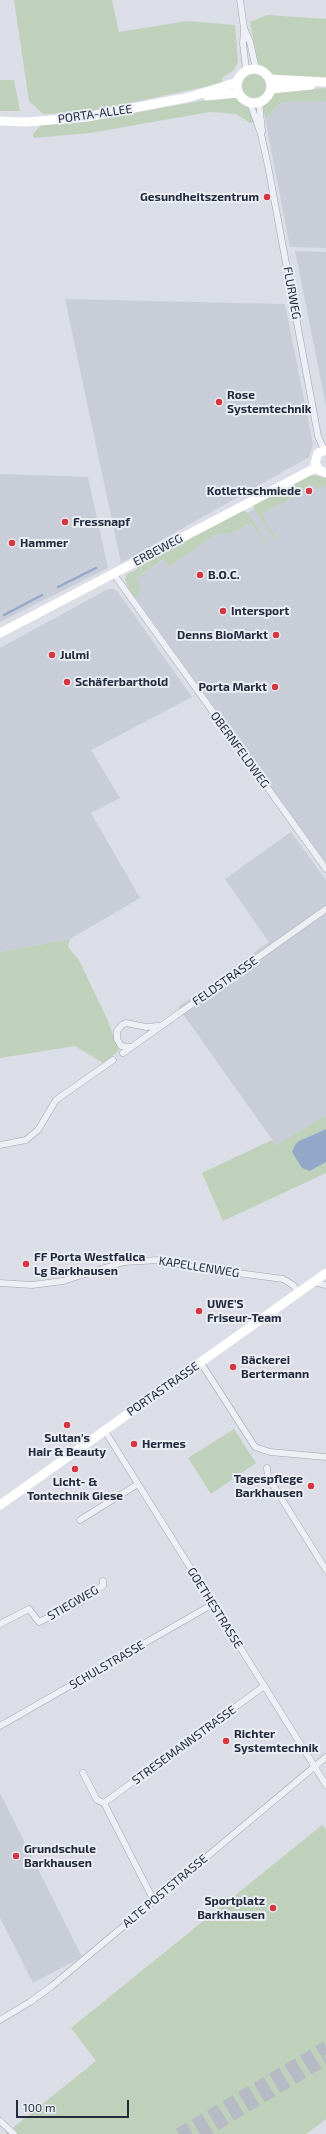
<!DOCTYPE html>
<html>
<head>
<meta charset="utf-8">
<style>
  body { margin:0 }
  #map { position:relative; width:326px; height:2134px; overflow:hidden; background:#dbdee6; font-family:"Exo 2",sans-serif }
  canvas { display:block }
  .scale { position:absolute; left:16px; top:2100px; width:113px; height:18px; box-sizing:border-box; border:2px solid #242b3d; border-top:0; padding-left:5px; font-size:12px; line-height:14px; white-space:nowrap; color:#242b3d; -webkit-text-stroke:3px #eaedf4; paint-order:stroke }
</style>
</head>
<body>
<div id="map">
<canvas width="326" height="2134"></canvas>
<div class="scale">100 m</div>
</div>
<script>
const ctx = document.querySelector('canvas').getContext('2d');
ctx.lineJoin = 'round';
function fill(path, color) { ctx.fillStyle = color; ctx.fill(path, 'evenodd'); }
const shape = rows => new Path2D(rows.map(r => 'M' + r).join(''));
function trace(path, color, width, dash) { ctx.strokeStyle = color; ctx.lineWidth = width; ctx.lineCap = dash ? 'butt' : 'round'; ctx.setLineDash(dash || []); ctx.stroke(path); }
function label(font, color, halo, rows, align = 'center') {
  ctx.font = font + ' "Exo 2",sans-serif'; ctx.lineWidth = 4; ctx.setLineDash([]); ctx.textBaseline = 'middle'; ctx.strokeStyle = halo; ctx.fillStyle = color; for (const [text, x, y, turn = 0] of rows) {
    ctx.save(); ctx.translate(x, y); ctx.rotate((+turn || 0) * Math.PI / 180); ctx.textAlign = isNaN(turn) ? turn : align; if (halo) ctx.strokeText(text, 0, 0); ctx.fillText(text, 0, 0); ctx.restore();
  }
}
const built = shape([
  [312,100,326,101,326,248,290,247,265,118,269,117,276,107,283,102],
  [295,251,326,252,326,406],
  [65,299,285,304,313,444,309,457,121,563],
  [0,474,88,477,108,568,0,622],
  [311,484,326,485,326,863,136,598,139,597,139,583,136,578,165,559,170,567,213,536,222,533,230,534,250,523,266,544,268,545,248,513,254,509,274,539,277,538,266,523,263,513,286,502],
  [108,589,114,589,118,592,192,697,91,750,120,798,91,813,140,898,70,939,0,952,0,648],
  [291,832,326,880,326,1115,276,1145,178,1007,269,942,225,879],
  [0,1793,82,1957,33,1983,0,1918]
]);
const green = shape([
  [14,0,112,0,119,32,187,21,235,25,238,62,234,70,222,78,223,83,87,112,43,114,29,101],
  [267,15,326,19,326,78,275,76,258,63,250,22],
  '242 86a12 12 0 1 1 24 0a12 12 0 1 1-24 0Z',
  [0,80,14,80,20,111,0,111],
  [326,88,326,101,283,102,276,107,269,117,265,118,263,107,265,104,273,94,279,91],
  [222,97,236,98,243,102,247,106,254,122,250,123,236,114,210,112,90,133,33,138,33,134,41,125,84,122],
  [311,475,326,477,326,485,317,490,311,484,286,502,263,513,266,523,277,538,274,539,254,509,254,505],
  [240,511,244,511,248,513,268,545,266,544,250,523,230,534,222,533,213,536,170,567,164,559,151,568,136,578,139,583,139,597,136,598,129,590,125,580,127,574,137,569,140,564],
  [70,939,68,947,79,960,107,1019,119,1051,103,1063,75,1046,0,1058,0,952],
  [326,1115,326,1129,299,1141,310,1171,326,1162,326,1173,223,1221,202,1173,272,1140,276,1145],
  [234,1429,256,1463,211,1494,188,1458],
  [322,1825,326,1829,326,2119,306,2134,5,2134,96,2061,71,2028]
]);
const water = shape([
  [326,1129,326,1162,310,1171,302,1168,292,1152,295,1145,299,1141]
]);
const stream = shape([
  [58,587,96,568],
  [4,615,42,595]
]);
const highwayTunnel = shape([
  [179,2134,326,2047],
  [200,2134,326,2059]
]);
const street = shape([
  [240,0,244,28,250,42,256,69],
  [244,30,243,43,246,70],
  [259,102,262,131],
  [250,103,261,134,268,166,318,436,324,450],
  [113,573,326,869],
  [131,1047,121,1046,117,1039,117,1031,122,1025,126,1023,146,1027,158,1026],
  [123,1053,326,909],
  [0,1145,26,1140,38,1130,56,1100,113,1060],
  [313,1282,326,1285],
  [0,1283,32,1285,63,1281,124,1262,159,1260,192,1267,283,1279,293,1285,299,1293],
  [201,1363,255,1447,270,1452,326,1457],
  [105,1431,326,1785],
  [267,1468,268,1477,326,1570],
  [80,1520,138,1484],
  [0,1624,29,1609,39,1622,81,1602,83,1597,103,1586,103,1581],
  [0,1726,213,1604],
  [83,1773,97,1800,104,1803],
  [154,1901,104,1803,264,1686],
  [0,2020,30,2002,52,1986,326,1757],
  [0,2121,14,2134]
]);
const secondary = shape([
  '237 86a17 17 0 1 1 34 0a17 17 0 1 1-34 0Z',
  [270,79,326,82],
  [271,89,311,85],
  [207,96,238,93],
  [0,121,27,122,87,117,190,97,237,82],
  [326,450,318,453,315,463,319,470,326,473],
  [0,633,317,467],
  [0,1505,326,1273]
]);
const markers = [
  [267,197,4,"#d53640"],
  [219,402,4,"#d53640"],
  [309,491,4,"#d53640"],
  [65,522,4,"#d53640"],
  [12,543,4,"#d53640"],
  [200,575,4,"#d53640"],
  [223,611,4,"#d53640"],
  [276,635,4,"#d53640"],
  [52,655,4,"#d53640"],
  [67,682,4,"#d53640"],
  [275,687,4,"#d53640"],
  [26,1264,4,"#d53640"],
  [199,1311,4,"#d53640"],
  [233,1367,4,"#d53640"],
  [67,1425,4,"#d53640"],
  [134,1444,4,"#d53640"],
  [75,1469,4,"#d53640"],
  [311,1486,4,"#d53640"],
  [226,1741,4,"#d53640"],
  [16,1856,4,"#d53640"],
  [273,1908,4,"#d53640"]
];
const streetNames = [
  ["PORTA-ALLEE",95,114,-8],
  ["FLURWEG",292,293,80],
  ["ERBEWEG",158,550,-28],
  ["OBERNFELDWEG",240,750,54],
  ["FELDSTRASSE",225,981,-35],
  ["KAPELLENWEG",199,1267,9],
  ["PORTASTRASSE",163,1389,-35],
  ["STIEGWEG",73,1603,-30],
  ["GOETHESTRASSE",215,1608,58],
  ["SCHULSTRASSE",107,1665,-30],
  ["STRESEMANNSTRASSE",184,1745,-36],
  ["ALTE POSTSTRASSE",165,1891,-40]
];
const poiNames = [
  ["Gesundheitszentrum",259,197,"right"],
  ["Rose",227,395],
  ["Systemtechnik",227,409],
  ["Kotlettschmiede",301,491,"right"],
  ["Fressnapf",73,522],
  ["Hammer",20,543],
  ["B.O.C.",208,575],
  ["Intersport",231,611],
  ["Denns BioMarkt",268,635,"right"],
  ["Julmi",60,655],
  ["Schäferbarthold",75,682],
  ["Porta Markt",267,687,"right"],
  ["FF Porta Westfalica",34,1257],
  ["Lg Barkhausen",34,1271],
  ["UWE'S",207,1304],
  ["Friseur-Team",207,1318],
  ["Bäckerei",241,1360],
  ["Bertermann",241,1374],
  ["Sultan's",67,1438,"center"],
  ["Hair & Beauty",67,1452,"center"],
  ["Hermes",142,1444],
  ["Tagespflege",303,1479,"right"],
  ["Barkhausen",303,1493,"right"],
  ["Licht- &",75,1482,"center"],
  ["Tontechnik Giese",75,1496,"center"],
  ["Richter",234,1734],
  ["Systemtechnik",234,1748],
  ["Grundschule",24,1849],
  ["Barkhausen",24,1863],
  ["Sportplatz",265,1901,"right"],
  ["Barkhausen",265,1915,"right"]
];
fill(built, '#c8cdd8');
fill(green, '#bfd1bb');
fill(water, '#93a8c9');
trace(stream, '#93a8c9', 2.5);
trace(highwayTunnel, '#b6bac4', 12, [12, 6]);
trace(street, '#a0a5b0', 7);
trace(street, '#edeff4', 6);
trace(secondary, '#fff', 9);
for (const [x, y, r, color] of markers) { const dot = new Path2D(); dot.arc(x, y, r, 0, 2 * Math.PI); ctx.fillStyle = color; ctx.fill(dot); trace(dot, '#eaedf4', 1.5); }
label('12px', '#242b3d', '#eaedf4', streetNames);
label('bold 12px', '#242b3d', '#eaedf4', poiNames, 'left');
</script>
</body>
</html>
